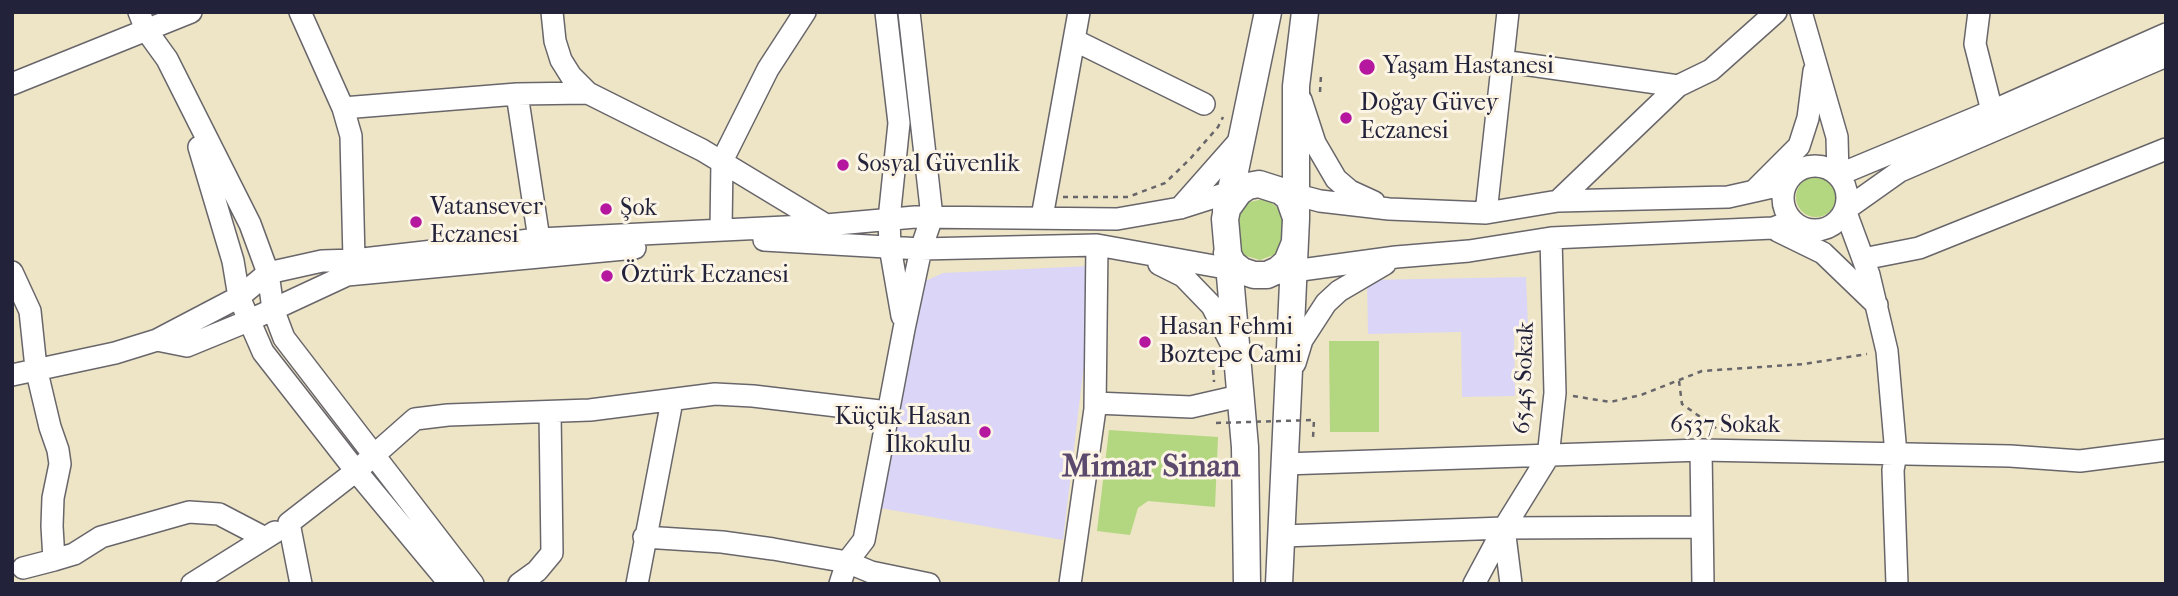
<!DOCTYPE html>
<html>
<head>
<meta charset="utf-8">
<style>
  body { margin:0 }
  #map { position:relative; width:2178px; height:596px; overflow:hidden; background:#ede5c5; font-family:"IM FELL French Canon",serif }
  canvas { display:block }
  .frame { position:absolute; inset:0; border:14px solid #22223b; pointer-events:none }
</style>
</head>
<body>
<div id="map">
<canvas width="2178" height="596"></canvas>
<div class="frame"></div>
</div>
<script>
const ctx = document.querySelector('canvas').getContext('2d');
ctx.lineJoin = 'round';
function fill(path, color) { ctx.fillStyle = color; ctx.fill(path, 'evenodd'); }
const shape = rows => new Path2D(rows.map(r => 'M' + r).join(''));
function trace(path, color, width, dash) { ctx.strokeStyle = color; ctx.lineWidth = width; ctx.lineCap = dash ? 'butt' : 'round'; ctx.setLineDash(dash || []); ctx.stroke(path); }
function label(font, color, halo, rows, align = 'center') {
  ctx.font = font + ' "IM FELL French Canon",serif'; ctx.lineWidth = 6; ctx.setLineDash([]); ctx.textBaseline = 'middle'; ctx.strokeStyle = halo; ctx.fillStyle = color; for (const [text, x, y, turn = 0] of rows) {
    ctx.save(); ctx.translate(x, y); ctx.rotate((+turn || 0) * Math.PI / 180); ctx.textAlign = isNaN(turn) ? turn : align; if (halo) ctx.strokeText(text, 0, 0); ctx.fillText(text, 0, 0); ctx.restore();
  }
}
const built = shape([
  [1088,266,1085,356,1063,540,880,508,923,282,943,273],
  [1526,277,1528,326,1514,327,1515,396,1462,397,1461,332,1368,334,1367,280]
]);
const green = shape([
  '1796 197a20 20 0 1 1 40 0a20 20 0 1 1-40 0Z',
  [1263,199,1271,202,1284,214,1286,239,1276,254,1260,260,1243,255,1237,249,1234,216,1246,203],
  [1329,341,1379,341,1379,432,1330,432],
  [1109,430,1218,437,1215,507,1148,501,1138,508,1130,535,1097,531]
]);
const path = shape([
  [1320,92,1321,75],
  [1063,197,1128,197,1165,183,1190,159,1218,127,1223,117],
  [1212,350,1214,382],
  [1679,381,1682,404,1720,431],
  [1573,396,1610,402,1641,395,1702,371,1804,364,1867,354]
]);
const minor = shape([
  [139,12,146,30,167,59,250,224,268,273,273,309,284,338,473,584],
  [300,12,343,108,351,136,354,260],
  [552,12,555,41,561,60,571,76,588,93,702,150,826,225],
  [886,12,899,123,889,219,890,247,902,316],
  [1801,12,1837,137,1838,175,1992,111,2166,34],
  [1979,12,1975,44,1992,111],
  [1074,40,1204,104],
  [1502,61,1678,86],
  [12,84,191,12],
  [517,94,539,239],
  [1301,100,1315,143,1336,179,1350,191,1374,202],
  [343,108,517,94,588,93],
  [199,147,233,261,239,297,263,352,356,471,450,584],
  '1783 198a32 32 0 1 1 64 0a32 32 0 1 1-64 0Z',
  [1755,190,1799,146,1808,118,1814,71],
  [1282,191,1320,201,1389,209,1486,213,1558,201,1728,197,1786,184],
  [1558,201,1678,86,1711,70,1776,12],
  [1180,208,1240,140],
  [1486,213,1508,12],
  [1042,217,1079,12],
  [721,230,722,161,768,69,805,12],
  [1778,231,1823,253,1877,305],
  [764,240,921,249,1097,245,1242,271],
  [1863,259,1919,248,2166,149],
  [1159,264,1183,276,1212,306,1233,347],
  [12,272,30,311,36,368,50,427,58,450,60,464,53,498,52,526,54,560,74,554,101,537,189,512,219,514,265,538],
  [1279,273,1396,257,1469,251,1551,238,1773,228,1792,221],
  [157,340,187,346,248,321,347,275,635,248],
  [1295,363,1302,340,1326,303,1339,291,1385,264],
  [12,375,115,353,157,340,239,297,268,273,322,261,354,260,539,239,826,225,915,217,1117,219,1180,208,1243,188],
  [1095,403,1191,407,1239,396],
  [1701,450,1703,584],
  [1284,464,1701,450,2010,456,2080,461,2166,450],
  [1504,528,1511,584],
  [1283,536,1504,528,1702,527],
  [644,537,722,542,773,549,847,562,871,572,929,584],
  [23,568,54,560],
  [192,584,275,532],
  [301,584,289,523,356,471,415,419,448,415,590,410,715,394,753,396,888,412],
  [519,584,537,571,552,553,550,412],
  [637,584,672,401],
  [840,584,847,562,864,540,904,329,921,249,932,217,909,12],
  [1070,584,1095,409,1097,245],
  [1474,584,1504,528,1548,457,1555,393,1551,238],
  [1897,584,1893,470,1896,454,1887,351,1869,275,1845,210,1900,171,2166,56]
]);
const major = shape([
  [1226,210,1239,192,1248,186,1259,184,1281,191,1289,198,1295,215],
  [1227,253,1233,264,1242,271,1254,275,1267,275,1278,270,1287,262,1294,245],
  [1247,584,1245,447,1225,219,1268,12],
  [1279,584,1296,219,1296,86,1305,12]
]);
const pathBridge = shape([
  [1216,423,1314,420,1313,438]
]);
const markers = [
  [1367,67,9,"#b5179e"],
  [1346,118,7,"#b5179e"],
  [843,165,7,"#b5179e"],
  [606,209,7,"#b5179e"],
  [416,222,7,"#b5179e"],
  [607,276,7,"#b5179e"],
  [1145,342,7,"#b5179e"],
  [985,432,7,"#b5179e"]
];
const poiNames = [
  ["Yaşam Hastanesi",1383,67],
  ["Doğay Güvey",1360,104],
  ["Eczanesi",1360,132],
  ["Sosyal Güvenlik",857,165],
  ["Vatansever",430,208],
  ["Eczanesi",430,236],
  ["Şok",620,209],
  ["Öztürk Eczanesi",621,276],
  ["Hasan Fehmi",1159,328],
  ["Boztepe Cami",1159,356],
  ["Küçük Hasan",971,418,"right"],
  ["İlkokulu",971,446,"right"]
];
const streetNames = [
  ["6545 Sokak",1525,378,-88],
  ["6537 Sokak",1725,426]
];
const districtNames = [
  ["Mimar Sinan",1151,468]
];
fill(built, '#dbd6f7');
fill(green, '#b3d780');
trace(minor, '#69666b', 24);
trace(major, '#69666b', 29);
trace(path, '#69666b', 2.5, [5, 5]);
trace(minor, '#fff', 21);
trace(major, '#fff', 26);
trace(pathBridge, '#69666b', 2.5, [5, 5]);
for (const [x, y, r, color] of markers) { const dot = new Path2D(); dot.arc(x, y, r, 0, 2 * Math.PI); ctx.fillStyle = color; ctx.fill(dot); trace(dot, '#fcf5e5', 2.5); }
label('24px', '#22223b', '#fcf5e5', poiNames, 'left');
label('24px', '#22223b', '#fcf5e5', streetNames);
label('bold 32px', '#5c496e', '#fcf5e5', districtNames);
</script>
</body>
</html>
